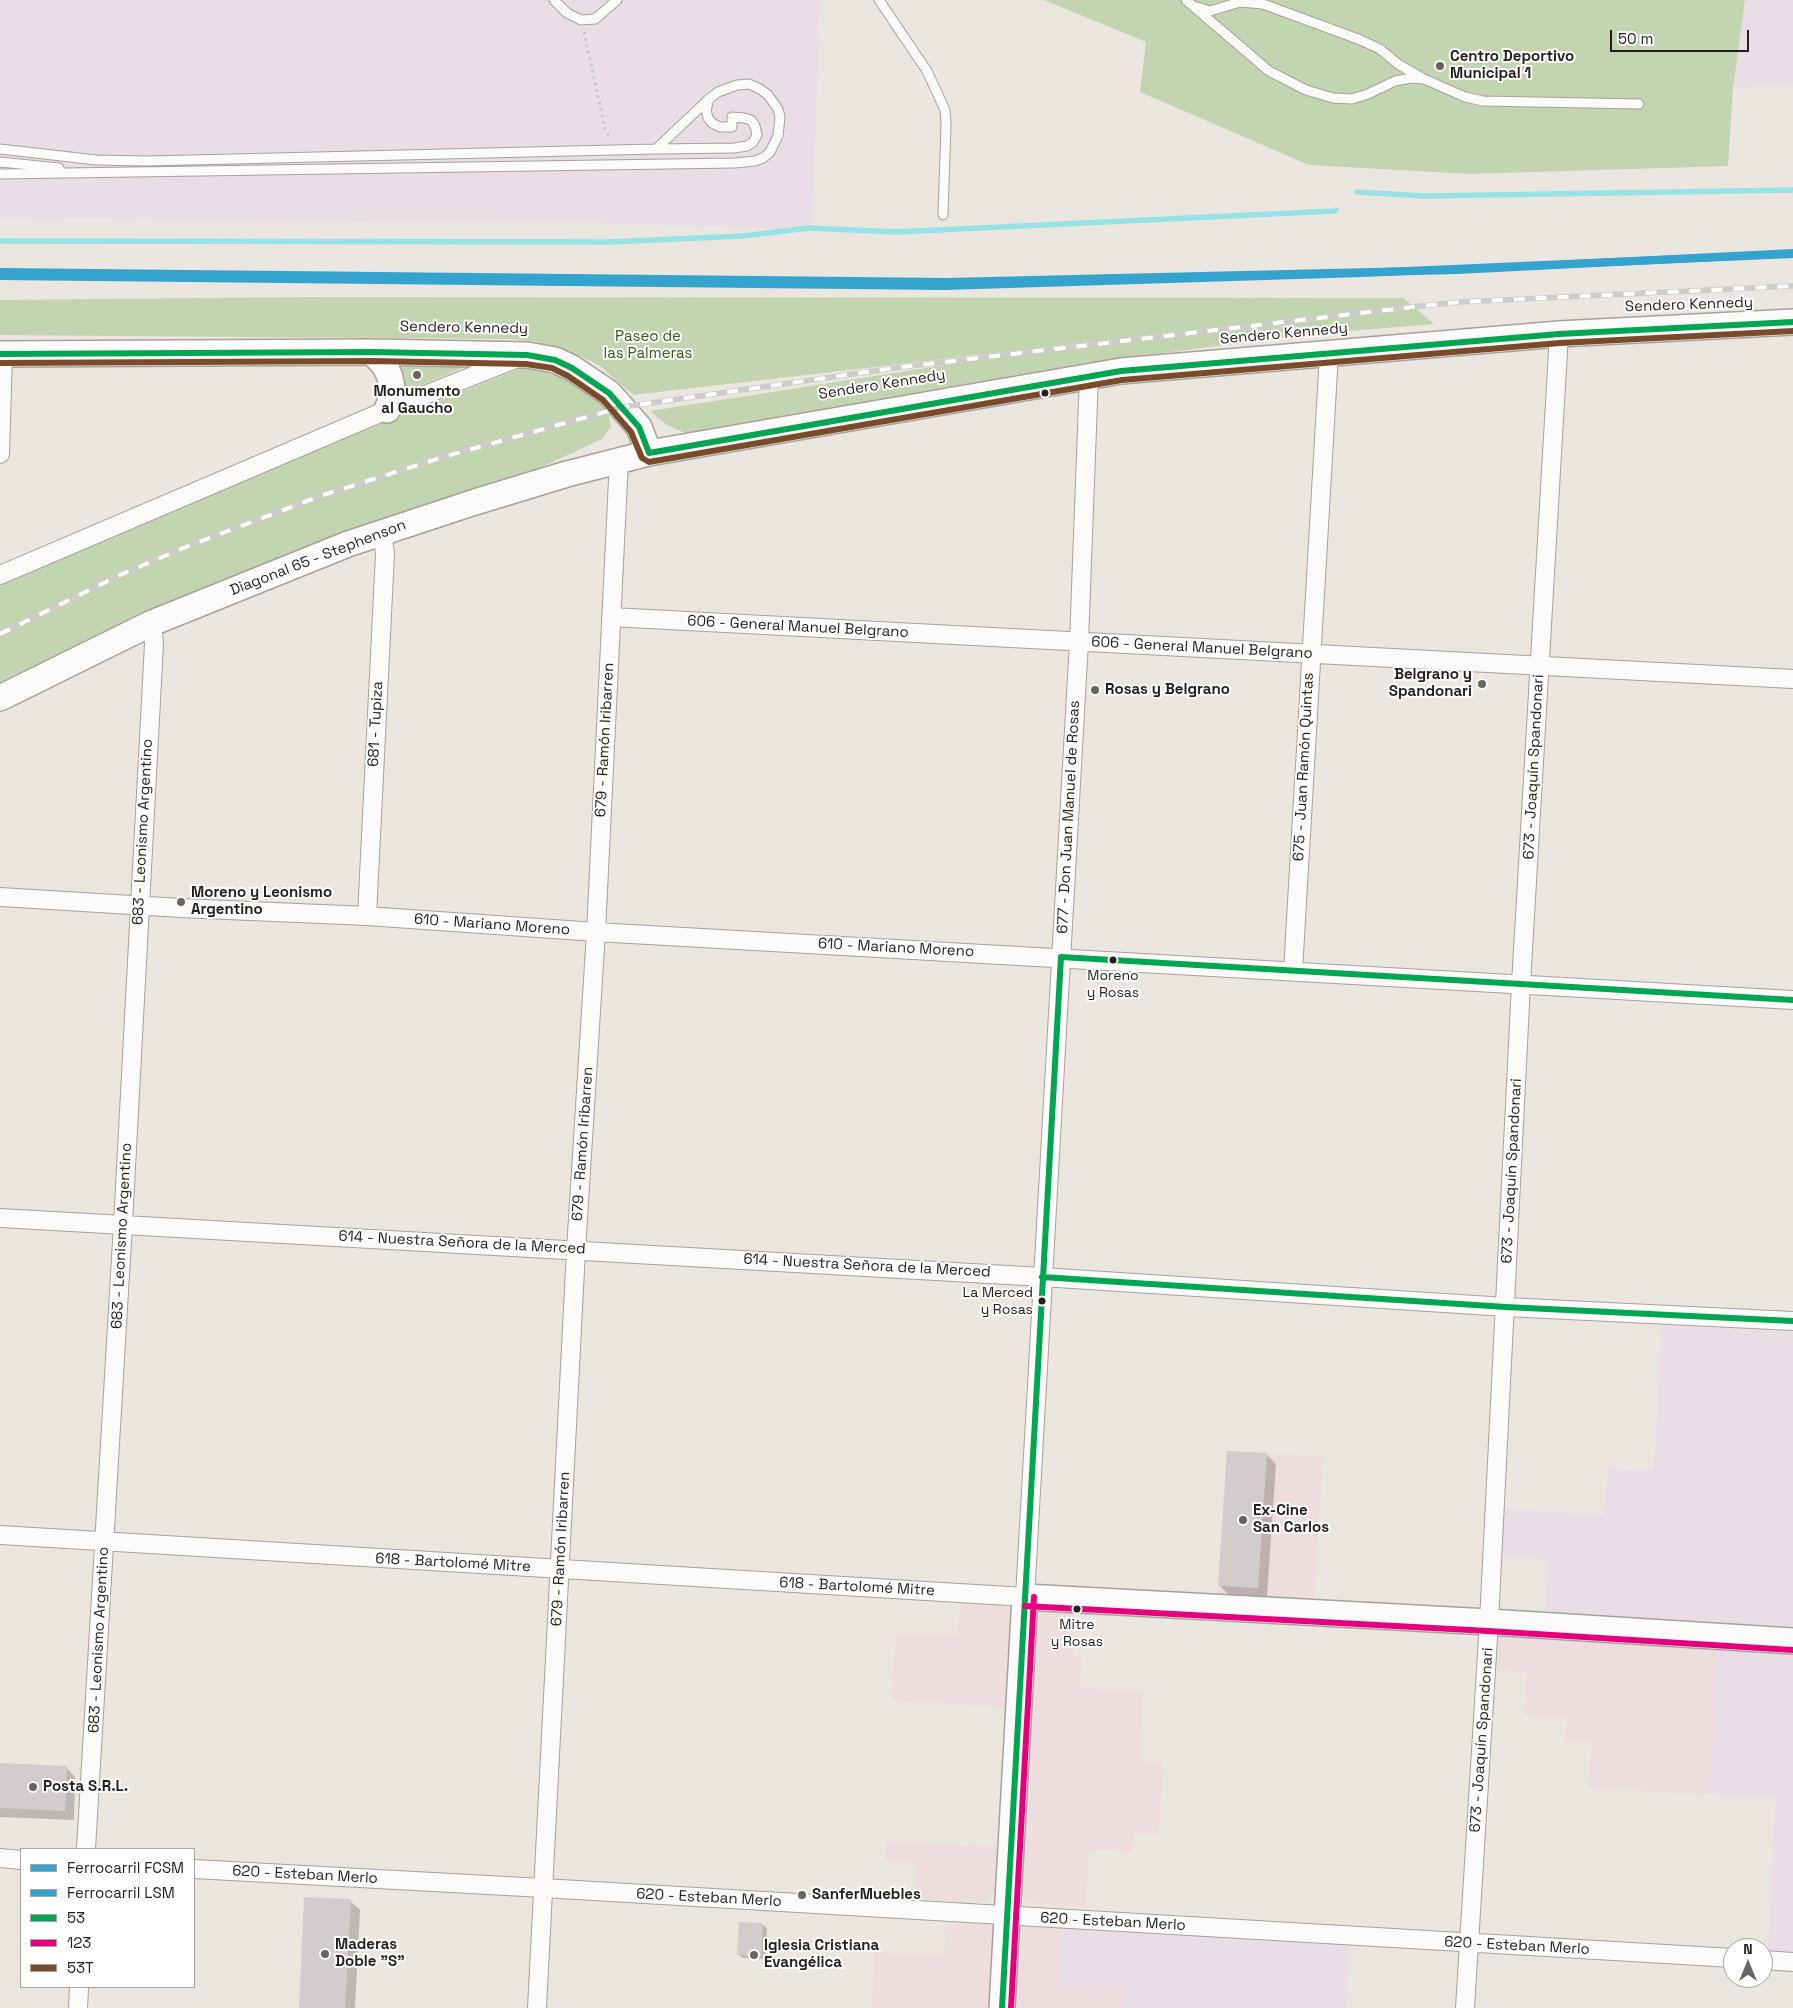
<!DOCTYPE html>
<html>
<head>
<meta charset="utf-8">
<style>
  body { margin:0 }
  #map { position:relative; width:1793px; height:2008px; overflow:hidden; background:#ece6e0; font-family:"Space Grotesk",sans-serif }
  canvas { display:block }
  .legend { position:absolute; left:20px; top:1848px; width:175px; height:140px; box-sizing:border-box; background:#fff; border:1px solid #a7a5a3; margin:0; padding:6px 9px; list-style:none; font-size:15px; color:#231e1a }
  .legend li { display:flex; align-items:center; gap:10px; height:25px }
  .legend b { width:25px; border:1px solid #a7a5a3 }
  .north { position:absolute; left:1723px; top:1938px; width:50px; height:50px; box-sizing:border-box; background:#fff; border:1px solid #a7a5a3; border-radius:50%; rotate:0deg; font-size:14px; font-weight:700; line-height:20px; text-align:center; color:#231e1a }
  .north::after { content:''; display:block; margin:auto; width:18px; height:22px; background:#69645f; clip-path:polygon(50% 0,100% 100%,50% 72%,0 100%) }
  .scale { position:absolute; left:1610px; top:30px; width:139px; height:22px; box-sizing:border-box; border:2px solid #231e1a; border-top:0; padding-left:6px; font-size:15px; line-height:18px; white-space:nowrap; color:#231e1a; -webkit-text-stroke:4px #fff; paint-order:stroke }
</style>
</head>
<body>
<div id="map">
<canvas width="1793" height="2008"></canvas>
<ul class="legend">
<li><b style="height:6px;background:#34a3cd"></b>Ferrocarril FCSM</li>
<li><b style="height:6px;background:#34a3cd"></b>Ferrocarril LSM</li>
<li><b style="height:6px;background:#00a651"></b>53</li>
<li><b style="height:6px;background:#e5007d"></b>123</li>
<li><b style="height:6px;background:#7a4b2a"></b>53T</li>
</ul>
<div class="north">N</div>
<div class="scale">50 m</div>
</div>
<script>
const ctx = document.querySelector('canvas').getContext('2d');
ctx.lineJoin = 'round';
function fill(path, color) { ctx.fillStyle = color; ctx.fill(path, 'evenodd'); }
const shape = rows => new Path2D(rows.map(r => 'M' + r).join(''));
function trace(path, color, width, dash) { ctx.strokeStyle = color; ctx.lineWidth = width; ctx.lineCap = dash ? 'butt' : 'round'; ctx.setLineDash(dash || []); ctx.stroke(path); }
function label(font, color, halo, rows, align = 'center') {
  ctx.font = font + ' "Space Grotesk",sans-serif'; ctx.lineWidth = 4; ctx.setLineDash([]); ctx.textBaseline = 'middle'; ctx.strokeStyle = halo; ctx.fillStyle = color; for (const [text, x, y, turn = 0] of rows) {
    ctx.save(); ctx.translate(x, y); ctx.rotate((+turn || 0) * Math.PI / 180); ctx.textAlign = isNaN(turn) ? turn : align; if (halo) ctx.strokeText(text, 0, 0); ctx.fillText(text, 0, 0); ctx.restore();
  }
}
const commercial = shape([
  [1227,1451,1323,1457,1314,1601,1217,1595],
  [960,1603,1003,1605,1010,1610,1011,1617,1006,1707,892,1700,896,1633,958,1636],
  [1049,1609,1075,1611,1073,1656,1081,1657,1080,1688,1143,1691,1140,1761,1163,1762,1159,1834,1133,1833,1132,1852,1089,1850,1086,1906,1031,1903,1025,1900,1021,1892,1035,1622,1038,1616],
  [1508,1635,1718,1647,1710,1795,1589,1788,1592,1742,1566,1741,1567,1718,1525,1715,1527,1672,1494,1670,1495,1645,1502,1637],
  [887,1841,1000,1847,998,1889,989,1899,979,1903,914,1899,916,1863,885,1861],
  [946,1920,982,1923,989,1925,993,1930,995,1938,991,2008,872,2008,874,1952,944,1956],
  [1029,1925,1063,1927,1060,1986,1124,1990,1123,2008,1015,2008,1018,1940,1021,1930]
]);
const industrial = shape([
  [0,0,820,0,812,230,597,223,0,218],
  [1745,0,1793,0,1793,83,1733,89],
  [1662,1325,1793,1332,1793,1627,1545,1612,1548,1560,1500,1557,1501,1509,1605,1515,1608,1468,1654,1471],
  [1718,1647,1793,1652,1793,1952,1768,1951,1776,1797,1710,1795],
  [1063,1927,1349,1943,1346,2008,1123,2008,1124,1990,1060,1986]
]);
const green = shape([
  [1044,0,1745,0,1733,89,1728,166,1469,174,1309,165,1140,92,1146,42],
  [304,297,1404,298,1411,305,633,395,600,366,578,355,536,342,512,339,0,335,0,300],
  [1415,308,1434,324,1302,335,1087,363,685,433,667,425,650,411,1016,354],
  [397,364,467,366,403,393],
  [524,367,559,376,583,387,602,401,609,416,611,427,602,439,531,472,382,521,0,691,0,586,280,464]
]);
const shadow = shape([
  [1267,1455,1276,1464,1267,1597,1229,1595,1219,1585],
  [0,1764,66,1767,75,1777,74,1820,0,1817],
  [350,1901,360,1910,355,2008,300,2008],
  [762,1924,767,1928,765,1959,743,1958,738,1954]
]);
const stream = shape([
  [1357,192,1425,196,1793,190],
  [0,241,610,242,743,236,809,228,896,232,1334,211,1336,210]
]);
const building = shape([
  [1227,1451,1267,1453,1258,1588,1218,1586],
  [0,1763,67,1766,65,1811,0,1808],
  [304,1897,351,1899,345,2008,299,2008],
  [739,1922,763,1923,761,1956,737,1955]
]);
const path = shape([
  [584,32,605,129,610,137],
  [658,415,677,425]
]);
const lane = shape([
  [554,0,567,13,581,20,595,19,617,0],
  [879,0,927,71,945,110,946,125,943,215],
  [1186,0,1269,71,1306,90,1333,98,1352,99,1368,94,1395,81,1411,78,1424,79,1465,97,1483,101,1639,104],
  [1197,7,1210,11,1240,2,1263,4,1358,39,1380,49,1398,64,1422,78],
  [0,149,96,160,147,161,656,149,709,99,718,92,737,85,749,84,760,89,768,95,778,109,780,117,778,136,770,152,763,158,755,161,735,163,0,174],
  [656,149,734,148,747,146,753,142,757,135,755,126,751,120,744,118,732,117,732,127,720,127,712,123,708,118,706,110,709,99],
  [0,162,59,168]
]);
const street = shape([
  [0,454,3,354],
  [0,575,387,410,518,358],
  [611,617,1793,679],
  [0,897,181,908,367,916,596,932,1793,1000],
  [367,916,385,554,382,532],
  [1293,971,1329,354],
  [0,1218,1042,1277,1506,1307,1793,1321],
  [0,1535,1025,1597,1079,642,1089,375],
  [86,1849,123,1224,154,644,152,623],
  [0,1858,21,1860],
  [194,1869,543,1888,1733,1958],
  [1763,1960,1793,1962],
  [78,2008,79,1987],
  [537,2008,576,1250,596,932,619,460],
  [1465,2008,1489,1622,1521,984,1559,334]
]);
const secondary = shape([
  [372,352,385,366,390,377,393,393,387,410],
  [0,354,372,352,527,355,555,360,572,368,609,393,639,427,649,453],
  [0,698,152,623,348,544,475,502,567,474,649,453,1121,371,1559,334,1793,322],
  [1002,2008,1025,1597,1489,1622,1793,1641]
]);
const rail = shape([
  [0,634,120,575,186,547,320,496,443,457,623,407,902,367,1412,307,1460,302,1793,286]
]);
const bus1 = shape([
  [0,354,372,352,527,355,555,360,572,368,609,393,639,427,649,453,1121,371,1559,334,1793,322],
  [1042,1277,1506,1307,1793,1321],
  [1002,2008,1061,957,1793,1000]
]);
const bus2 = shape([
  [1025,1606,1488,1631,1792,1650],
  [1011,2008,1034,1597]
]);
const bus3 = shape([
  [0,363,372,361,526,364,552,368,568,376,603,400,631,432,642,458,649,462,1122,380,1560,343,1793,331]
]);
const rail1 = shape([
  [0,276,945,286,1362,273,1793,254]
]);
const rail2 = shape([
  [0,272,947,282,1457,270,1793,253]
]);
const markers = [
  [1440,66,5,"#69645f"],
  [417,375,5,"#69645f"],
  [1045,393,4.5,"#231e1a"],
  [1482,684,5,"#69645f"],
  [1095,690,5,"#69645f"],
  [181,902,5,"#69645f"],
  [1113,960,4.5,"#231e1a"],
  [1042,1301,4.5,"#231e1a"],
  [1243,1520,5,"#69645f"],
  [1077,1609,4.5,"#231e1a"],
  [33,1787,5,"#69645f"],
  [802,1895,5,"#69645f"],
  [325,1954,5,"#69645f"],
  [754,1955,5,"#69645f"]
];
const busNames = [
  ["Moreno",1113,976],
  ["y Rosas",1113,993],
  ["La Merced",1033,1293,"right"],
  ["y Rosas",1033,1310,"right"],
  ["Mitre",1077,1625],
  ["y Rosas",1077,1642]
];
const poiNames = [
  ["Centro Deportivo",1450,57],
  ["Municipal 1",1450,74],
  ["Monumento",417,392,"center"],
  ["al Gaucho",417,409,"center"],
  ["Belgrano y",1472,675,"right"],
  ["Spandonari",1472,692,"right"],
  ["Rosas y Belgrano",1105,690],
  ["Moreno y Leonismo",191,893],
  ["Argentino",191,910],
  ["Ex-Cine",1253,1511],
  ["San Carlos",1253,1528],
  ["Posta S.R.L.",43,1787],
  ["SanferMuebles",812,1895],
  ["Maderas",335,1945],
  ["Doble \"S\"",335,1962],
  ["Iglesia Cristiana",764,1946],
  ["Evangélica",764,1963]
];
const streetNames = [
  ["Sendero Kennedy",1689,305,-2],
  ["Sendero Kennedy",464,328,1],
  ["Sendero Kennedy",1284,334,-5],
  ["Sendero Kennedy",882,385,-9],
  ["Diagonal 65 - Stephenson",318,558,-21],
  ["606 - General Manuel Belgrano",798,627,3],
  ["606 - General Manuel Belgrano",1202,648,3],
  ["681 - Tupiza",376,724,-87],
  ["679 - Ramón Iribarren",605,740,-87],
  ["675 - Juan Ramón Quintas",1304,767,-87],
  ["673 - Joaquín Spandonari",1534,767,-87],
  ["677 - Don Juan Manuel de Rosas",1069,817,-87],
  ["683 - Leonismo Argentino",143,832,-87],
  ["610 - Mariano Moreno",492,925,4],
  ["610 - Mariano Moreno",896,948,3],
  ["679 - Ramón Iribarren",583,1144,-86],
  ["673 - Joaquín Spandonari",1512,1171,-87],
  ["683 - Leonismo Argentino",122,1236,-87],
  ["614 - Nuestra Señora de la Merced",462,1243,3],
  ["614 - Nuestra Señora de la Merced",867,1266,3],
  ["679 - Ramón Iribarren",561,1549,-87],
  ["618 - Bartolomé Mitre",453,1563,3],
  ["618 - Bartolomé Mitre",857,1587,3],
  ["683 - Leonismo Argentino",99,1640,-87],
  ["673 - Joaquín Spandonari",1482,1740,-86],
  ["620 - Esteban Merlo",305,1875,3],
  ["620 - Esteban Merlo",709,1898,3],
  ["620 - Esteban Merlo",1113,1922,3],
  ["620 - Esteban Merlo",1517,1946,3]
];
const parkNames = [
  ["Paseo de",648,337],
  ["las Palmeras",648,354]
];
fill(commercial, '#eeddde');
fill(industrial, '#e9dee6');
fill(green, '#c3d5b0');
fill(shadow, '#0003');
trace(stream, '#97e2e5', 5.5);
fill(building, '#d2cdcc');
trace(lane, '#a6a19c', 11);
trace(street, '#a6a19c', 20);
trace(secondary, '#a6a19c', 28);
trace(path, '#c8c7c4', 3, [2.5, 4]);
trace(lane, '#fcfbfa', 9);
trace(street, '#fcfbfa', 18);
trace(secondary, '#fcfbfa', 25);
trace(rail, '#cdccca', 5.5);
trace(rail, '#fff', 4, [11]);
trace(bus1, '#00a651', 6);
trace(bus2, '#e5007d', 6);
trace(bus3, '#7a4b2a', 6);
trace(rail1, '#34a3cd', 8);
trace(rail2, '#34a3cd', 8);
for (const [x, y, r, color] of markers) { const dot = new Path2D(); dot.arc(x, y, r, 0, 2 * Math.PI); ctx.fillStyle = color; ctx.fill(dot); trace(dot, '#fff', 2); }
label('14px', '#231e1a', '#fff', busNames);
label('bold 15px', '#231e1a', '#fff', poiNames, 'left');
label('15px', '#231e1a', '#fff', streetNames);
label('15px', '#355812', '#fff', parkNames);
</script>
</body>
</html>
